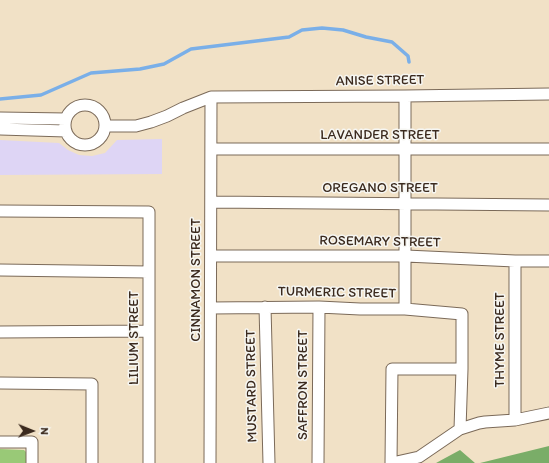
<!DOCTYPE html>
<html>
<head>
<meta charset="utf-8">
<style>
  body { margin:0 }
  #map { position:relative; width:549px; height:463px; overflow:hidden; background:#f1e1c6; font-family:Itim,sans-serif }
  canvas { display:block }
  .north { position:absolute; left:12px; top:411px; width:40px; height:40px; -webkit-text-stroke:3px #f6f6f2; paint-order:stroke; rotate:91deg; font-size:11px; font-weight:700; line-height:16px; text-align:center; color:#3b2a1e }
  .north::after { content:''; display:block; margin:auto; width:14px; height:18px; background:#3b2a1e; clip-path:polygon(50% 0,100% 100%,50% 72%,0 100%) }
</style>
</head>
<body>
<div id="map">
<canvas width="549" height="463"></canvas>
<div class="north">N</div>
</div>
<script>
const ctx = document.querySelector('canvas').getContext('2d');
ctx.lineJoin = 'round';
function fill(path, color) { ctx.fillStyle = color; ctx.fill(path, 'evenodd'); }
const shape = rows => new Path2D(rows.map(r => 'M' + r).join(''));
function trace(path, color, width, dash) { ctx.strokeStyle = color; ctx.lineWidth = width; ctx.lineCap = dash ? 'butt' : 'round'; ctx.setLineDash(dash || []); ctx.stroke(path); }
function label(font, color, halo, rows, align = 'center') {
  ctx.font = font + ' Itim,sans-serif'; ctx.lineWidth = 3; ctx.setLineDash([]); ctx.textBaseline = 'middle'; ctx.strokeStyle = halo; ctx.fillStyle = color; for (const [text, x, y, turn = 0] of rows) {
    ctx.save(); ctx.translate(x, y); ctx.rotate((+turn || 0) * Math.PI / 180); ctx.textAlign = isNaN(turn) ? turn : align; if (halo) ctx.strokeText(text, 0, 0); ctx.fillText(text, 0, 0); ctx.restore();
  }
}
const built = shape([
  [162,139,162,174,0,175,0,140,59,143,68,150,79,155,92,156,105,153,117,140]
]);
const green = shape([
  [0,449,24,450,27,453,28,463,0,463]
]);
const forest = shape([
  [549,446,549,463,480,463],
  [460,450,475,463,436,463]
]);
const stream = shape([
  [0,99,41,95,91,73,140,69,164,64,191,49,289,37,302,30,322,28,343,30,366,37,392,42,408,56,409,62]
]);
const minor = shape([
  '65 125a20 20 0 1 1 40 0a20 20 0 1 1-40 0Z',
  [0,118,66,119],
  [105,126,136,126,151,122,167,116,183,108,211,97,405,96,549,94],
  [0,129,66,131],
  [211,149,549,149],
  [211,202,549,205],
  [0,211,149,212,149,463],
  [211,256,406,256,515,261,549,261],
  [515,261,515,420],
  [0,270,149,272],
  [265,307,269,463],
  [211,308,319,307,360,309,405,309,462,314,462,369,460,429],
  [405,309,405,96],
  [0,332,149,331],
  [0,383,92,384,92,463],
  [0,442,32,442,32,463],
  [210,463,211,97],
  [318,463,319,307],
  [391,463,392,369,462,369],
  [392,463,419,457,460,429,479,423,485,422,515,420,549,413]
]);
const streetNames = [
  ["ANISE STREET",380,81,-1],
  ["LAVANDER STREET",380,135],
  ["OREGANO STREET",380,188],
  ["ROSEMARY STREET",380,242,1],
  ["CINNAMON STREET",196,280,-90],
  ["TURMERIC STREET",337,293,1],
  ["LILIUM STREET",134,338,-90],
  ["THYME STREET",500,340,-90],
  ["SAFFRON STREET",303,385,-90],
  ["MUSTARD STREET",252,386,-91]
];
fill(built, '#ded5f5');
fill(green, '#99c977');
fill(forest, '#7aad68');
trace(stream, '#7aafe8', 3.5);
trace(minor, '#7b6a59', 13);
trace(minor, '#fff', 11);
label('14px', '#3b2a1e', '#f6f6f2', streetNames);
</script>
</body>
</html>
